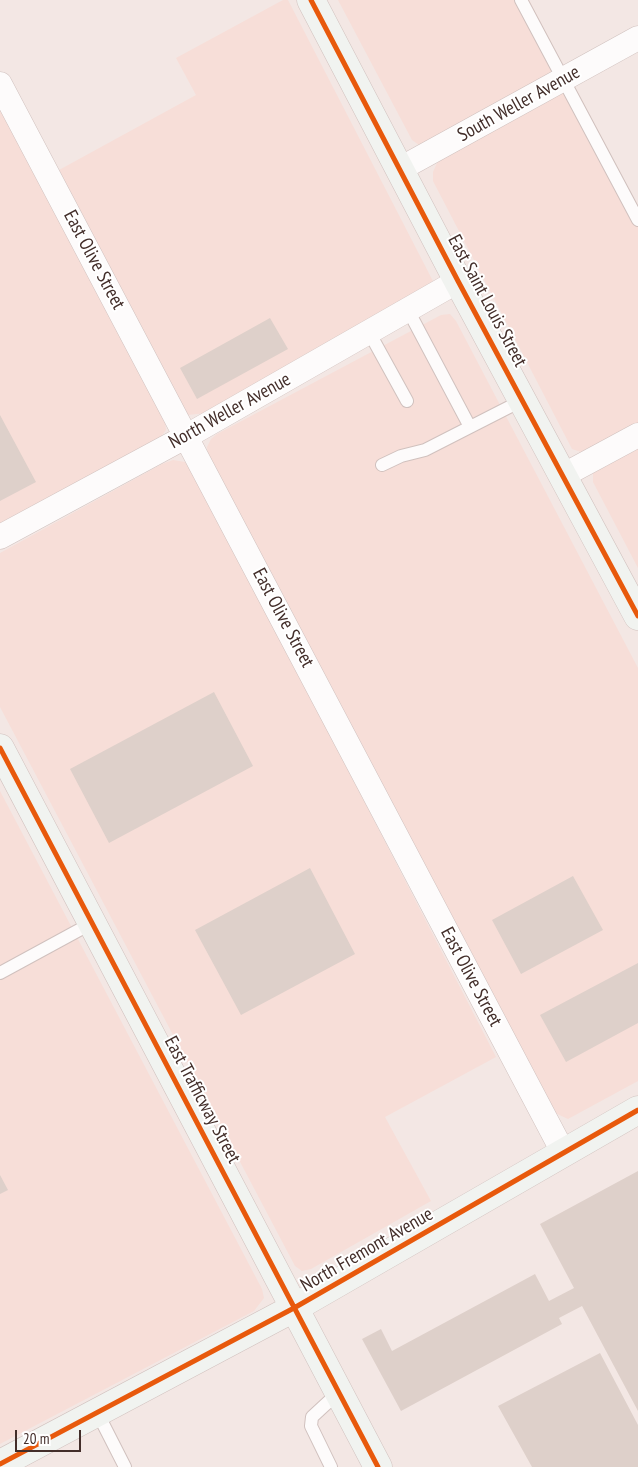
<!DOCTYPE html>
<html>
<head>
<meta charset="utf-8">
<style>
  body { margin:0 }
  #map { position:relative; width:638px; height:1467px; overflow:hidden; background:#f3e7e4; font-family:"PT Sans Narrow",sans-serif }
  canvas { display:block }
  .scale { position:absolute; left:15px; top:1430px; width:66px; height:22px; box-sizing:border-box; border:2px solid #432e2a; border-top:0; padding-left:6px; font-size:15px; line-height:18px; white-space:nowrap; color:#432e2a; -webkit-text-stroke:4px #fff; paint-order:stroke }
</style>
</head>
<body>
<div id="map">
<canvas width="638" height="1467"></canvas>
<div class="scale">20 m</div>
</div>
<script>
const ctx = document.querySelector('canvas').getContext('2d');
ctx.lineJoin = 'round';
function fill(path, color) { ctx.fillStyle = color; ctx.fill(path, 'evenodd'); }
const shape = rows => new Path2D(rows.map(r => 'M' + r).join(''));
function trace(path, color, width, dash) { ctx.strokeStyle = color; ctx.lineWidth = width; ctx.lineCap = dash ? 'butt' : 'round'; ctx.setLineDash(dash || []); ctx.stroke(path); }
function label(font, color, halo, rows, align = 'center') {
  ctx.font = font + ' "PT Sans Narrow",sans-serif'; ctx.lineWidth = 4; ctx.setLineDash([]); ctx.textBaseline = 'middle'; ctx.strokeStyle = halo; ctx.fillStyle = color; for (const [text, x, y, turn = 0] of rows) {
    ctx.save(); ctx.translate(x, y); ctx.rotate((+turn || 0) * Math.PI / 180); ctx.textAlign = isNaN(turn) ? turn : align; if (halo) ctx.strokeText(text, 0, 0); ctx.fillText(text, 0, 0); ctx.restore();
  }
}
const built = shape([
  [283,0,288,0,435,285,206,413,188,415,179,406,59,170,196,95,176,58],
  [338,0,529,0,565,69,419,145,412,140],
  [574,85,638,206,638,424,588,451,581,452,572,449,433,181,433,172,437,163,443,158],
  [0,108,165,421,166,430,160,438,0,524],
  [450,314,456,321,638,668,638,1081,568,1119,553,1112,208,457,207,447,211,439,217,434,441,315],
  [638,448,638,568,593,482,593,473],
  [173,460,185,462,194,471,496,1057,385,1117,431,1201,311,1269,302,1271,295,1266,0,707,0,553,162,464],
  [0,791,262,1289,264,1298,254,1311,0,1444]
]);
const building = shape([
  [270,318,288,349,197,399,180,368],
  [0,415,36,482,0,501],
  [214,692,253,766,109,843,70,769],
  [310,868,355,954,241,1015,195,930],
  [573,876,603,930,521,974,492,920],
  [638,963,638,1023,566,1062,540,1015],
  [638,1171,638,1411,582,1306,559,1318,562,1324,401,1411,362,1339,381,1329,392,1351,535,1274,549,1301,574,1288,540,1224],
  [0,1175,8,1190,0,1194],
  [600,1353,638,1425,638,1467,532,1467,498,1406]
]);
const lane = shape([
  [521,0,638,220],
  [408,310,470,427],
  [369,332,407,401],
  [382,465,401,456,425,450,523,400],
  [0,973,92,923],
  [97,1412,125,1467],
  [331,1467,311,1426,312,1417,339,1392]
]);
const street = shape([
  [0,84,564,1154],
  [400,169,638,38],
  [564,475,638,435],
  [0,537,187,436,458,281]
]);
const secondary = shape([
  [311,0,458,281,638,616],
  [0,748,378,1467],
  [0,1464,294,1308,638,1110]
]);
const cycleway = shape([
  [311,0,458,281,638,616],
  [0,748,378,1467],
  [0,1464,294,1308,638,1110]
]);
const streetNames = [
  ["South Weller Avenue",519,104,-29],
  ["East Olive Street",94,260,62],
  ["East Saint Louis Street",487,301,62],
  ["North Weller Avenue",230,411,-29],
  ["East Olive Street",283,618,62],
  ["East Olive Street",471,977,62],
  ["East Trafficway Street",202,1100,62],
  ["North Fremont Avenue",367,1250,-30]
];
fill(built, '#f7ded8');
fill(building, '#ded0ca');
trace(lane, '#d0c1be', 14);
trace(street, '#d0c1be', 25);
trace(secondary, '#d0c1be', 29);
trace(lane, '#fdfbfb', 12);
trace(street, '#fdfbfb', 24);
trace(secondary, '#f1f3f0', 28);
trace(cycleway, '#e8590c', 5);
label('19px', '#432e2a', '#fff', streetNames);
</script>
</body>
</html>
